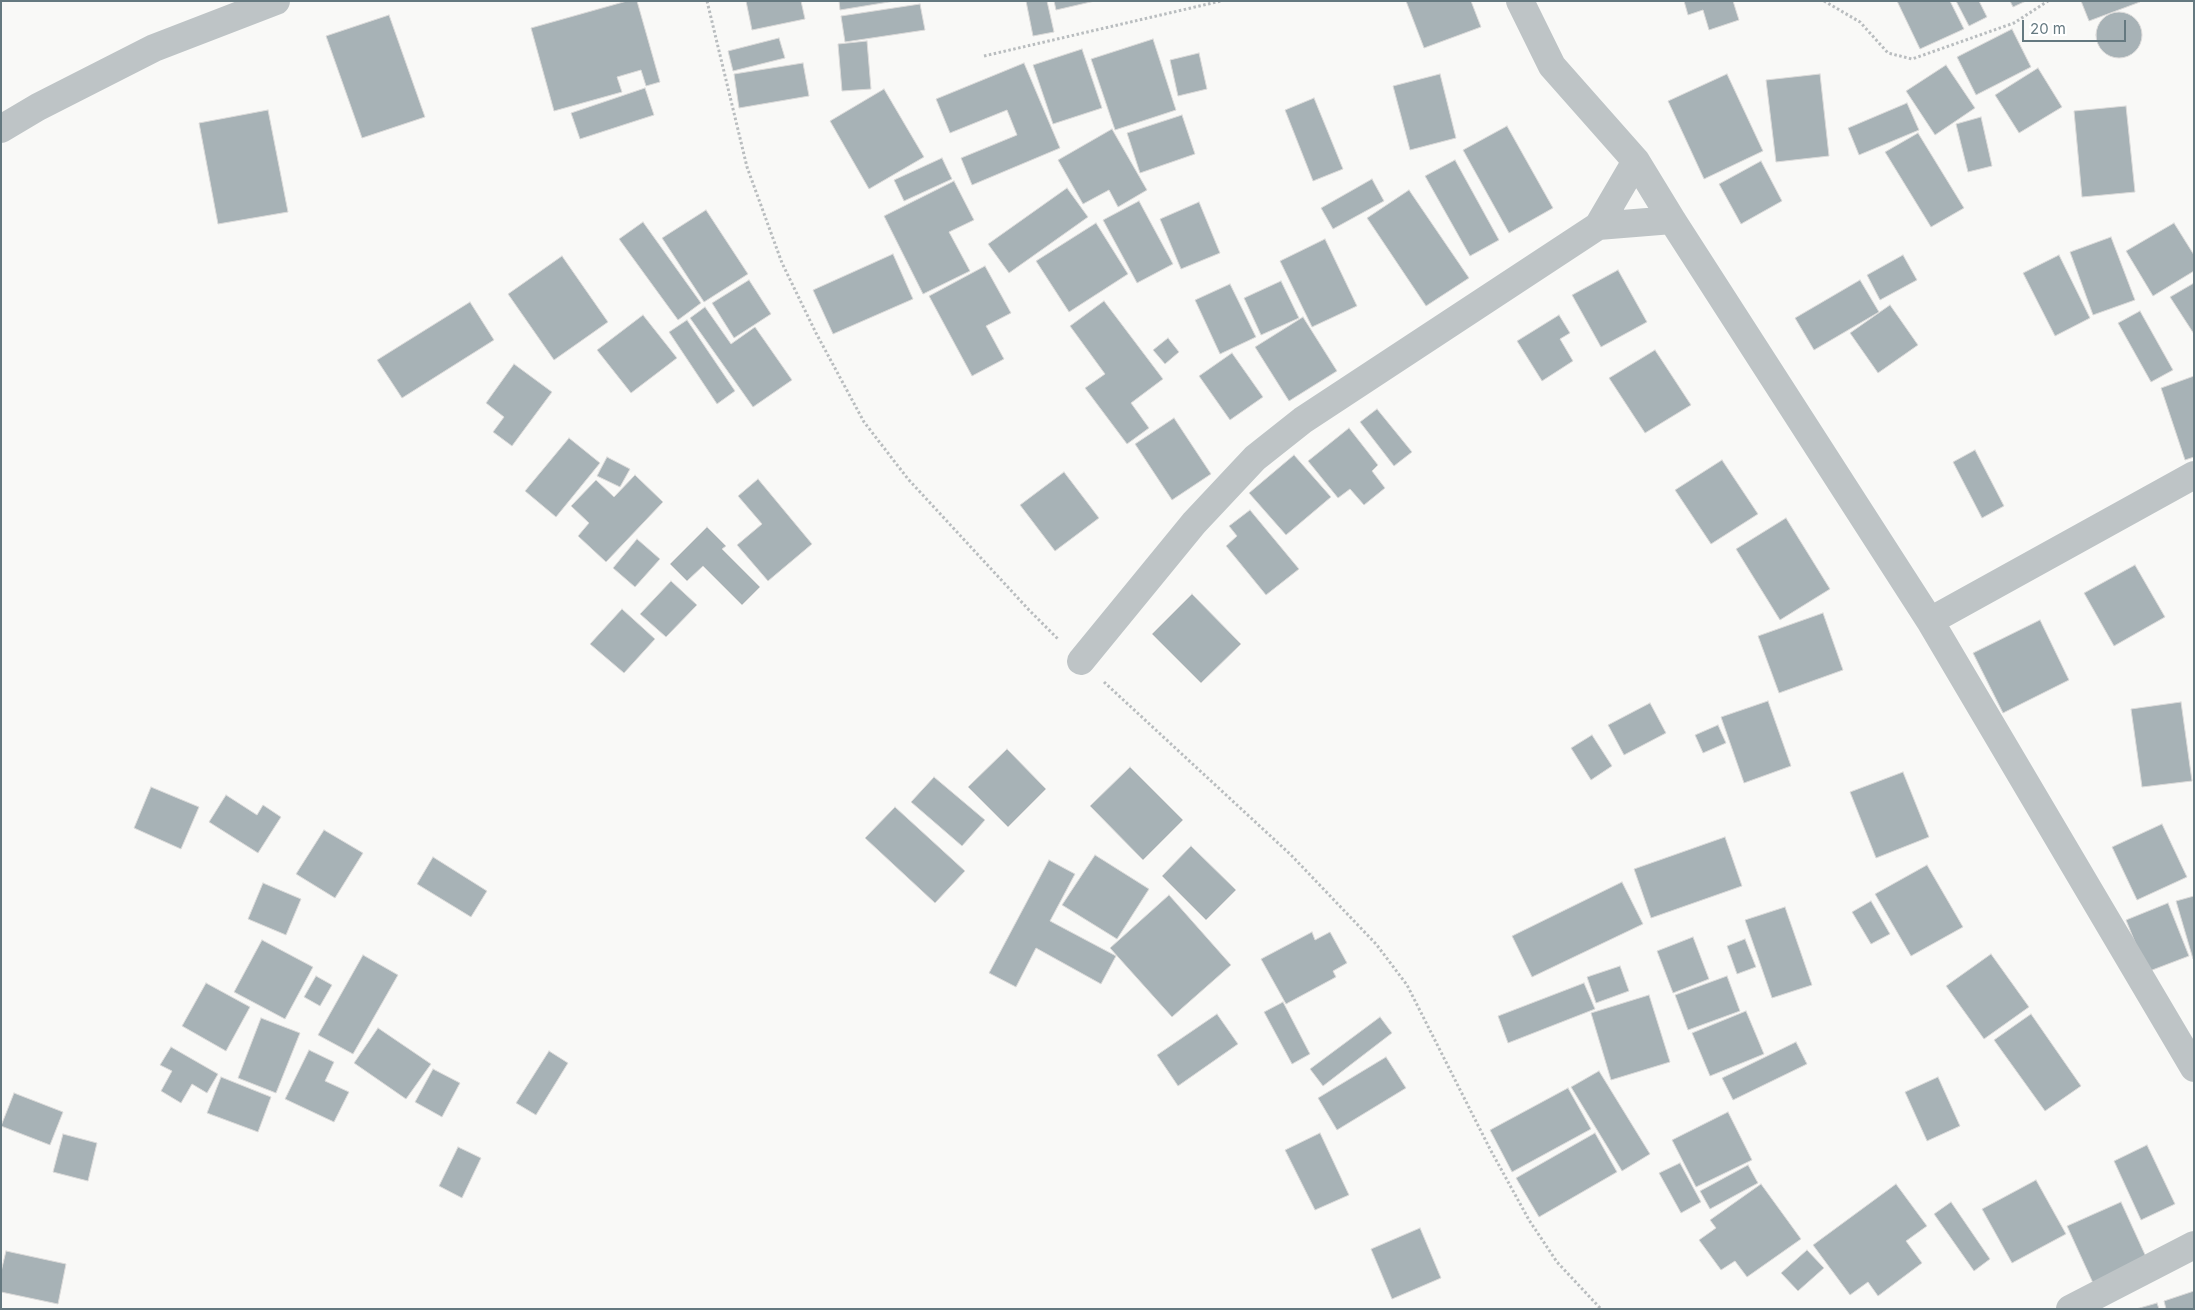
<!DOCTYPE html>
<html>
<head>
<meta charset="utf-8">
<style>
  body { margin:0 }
  #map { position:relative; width:2195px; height:1310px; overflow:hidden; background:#f9f9f7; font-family:Inter,sans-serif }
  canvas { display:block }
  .frame { position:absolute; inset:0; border:2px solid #657980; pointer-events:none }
  .scale { position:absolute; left:2022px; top:20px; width:104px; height:22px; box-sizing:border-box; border:2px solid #657980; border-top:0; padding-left:6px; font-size:15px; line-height:18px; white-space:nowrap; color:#657980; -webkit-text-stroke:4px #fff; paint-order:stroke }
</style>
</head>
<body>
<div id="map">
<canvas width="2195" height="1310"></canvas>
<div class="frame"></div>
<div class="scale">20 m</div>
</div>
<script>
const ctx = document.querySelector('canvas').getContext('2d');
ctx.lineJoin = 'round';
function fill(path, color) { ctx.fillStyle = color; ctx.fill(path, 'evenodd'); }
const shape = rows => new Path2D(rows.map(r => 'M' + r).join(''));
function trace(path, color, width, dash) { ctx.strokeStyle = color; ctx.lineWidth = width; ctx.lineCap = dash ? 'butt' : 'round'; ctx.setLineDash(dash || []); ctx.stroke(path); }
const building = shape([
  [627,1,637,1,660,82,646,86,641,70,617,77,622,92,554,111,531,28,627,1],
  [746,1,801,1,805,19,752,30,746,1],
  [839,1,895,1,840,10,839,1],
  [1026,1,1047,1,1054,32,1033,36,1026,1],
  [1054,1,1095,1,1056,10,1054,1],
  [1406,1,1471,1,1481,27,1424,48,1406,1],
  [1684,1,1733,1,1739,20,1709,30,1703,10,1688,15,1684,1],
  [1897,1,1950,1,1964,29,1920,49,1897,1],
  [1956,1,1979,1,1987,17,1969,26,1956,1],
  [2010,1,2026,1,2013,7,2010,1],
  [2081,1,2140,1,2140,2,2089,21,2081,1],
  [920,4,925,30,845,42,841,16,920,4],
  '2096 35a23 23 0 1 1 46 0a23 23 0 1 1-46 0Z',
  [389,15,425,117,362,138,326,36,389,15],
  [2012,29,2031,67,1976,95,1957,57,2012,29],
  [779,38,785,58,733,71,728,51,779,38],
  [1153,39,1176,110,1115,130,1091,59,1153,39],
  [867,41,871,89,842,91,838,44,867,41],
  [1082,49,1102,108,1053,124,1033,65,1082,49],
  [1199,53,1207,89,1178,96,1170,60,1199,53],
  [803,63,809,96,739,108,734,74,803,63],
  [1024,63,1060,148,972,185,961,158,1017,135,1007,110,950,133,936,99,1024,63],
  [1946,65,1975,108,1935,135,1906,91,1946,65],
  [2038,68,2062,107,2019,133,1995,95,2038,68],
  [1440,74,1456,138,1410,150,1393,86,1440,74],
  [1727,74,1763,151,1704,179,1668,101,1727,74],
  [1820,74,1829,156,1776,162,1766,80,1820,74],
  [645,88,654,115,580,139,571,113,645,88],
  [884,89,924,157,869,189,830,121,884,89],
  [1314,98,1343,169,1313,181,1285,110,1314,98],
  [1907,103,1919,130,1859,155,1848,128,1907,103],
  [2126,106,2135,192,2082,197,2074,111,2126,106],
  [268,110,288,212,218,224,199,123,268,110],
  [1182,115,1195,154,1140,173,1127,133,1182,115],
  [1981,117,1992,166,1968,172,1956,124,1981,117],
  [1507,126,1553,208,1509,233,1463,150,1507,126],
  [1112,129,1147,190,1118,207,1109,190,1083,204,1058,160,1112,129],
  [1918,133,1964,208,1931,227,1885,152,1918,133],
  [942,158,952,179,904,201,894,180,942,158],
  [1455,160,1499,240,1470,256,1425,176,1455,160],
  [1761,161,1782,201,1741,224,1719,184,1761,161],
  [1372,179,1384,201,1333,229,1321,208,1372,179],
  [954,181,974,220,949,232,970,271,923,294,884,216,954,181],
  [1067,188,1088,217,1009,273,988,244,1067,188],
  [1409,190,1469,278,1426,306,1367,218,1409,190],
  [1139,201,1173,264,1137,283,1103,220,1139,201],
  [1199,202,1220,253,1181,269,1160,219,1199,202],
  [706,210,748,274,704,302,662,238,706,210],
  [643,222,701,303,678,320,619,239,643,222],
  [1096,223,1128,274,1069,312,1036,261,1096,223],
  [2174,223,2194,255,2194,271,2153,296,2126,251,2174,223],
  [2111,237,2135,300,2093,315,2070,252,2111,237],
  [1325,239,1357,306,1312,327,1280,261,1325,239],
  [893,254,913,299,833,334,813,290,893,254],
  [1903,255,1917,280,1880,300,1867,275,1903,255],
  [2059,255,2090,318,2055,336,2023,273,2059,255],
  [562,256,608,322,554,360,508,294,562,256],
  [985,266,1011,313,986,326,1004,359,972,376,929,296,985,266],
  [1618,270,1647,322,1601,347,1572,295,1618,270],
  [749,280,771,314,734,338,712,303,749,280],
  [1860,280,1879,312,1814,350,1795,318,1860,280],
  [1281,281,1299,318,1261,335,1244,298,1281,281],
  [2194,283,2194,334,2170,297,2194,283],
  [1230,284,1256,337,1220,354,1195,300,1230,284],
  [1104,301,1163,379,1131,403,1149,428,1127,444,1085,388,1105,374,1070,326,1104,301],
  [470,302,494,340,402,398,377,360,470,302],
  [1890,305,1918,345,1878,373,1850,333,1890,305],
  [705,307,731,344,755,327,792,380,753,407,690,318,705,307],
  [2140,311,2173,370,2151,382,2118,323,2140,311],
  [643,315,677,358,631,393,597,350,643,315],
  [1559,315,1570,333,1560,339,1573,361,1542,381,1517,341,1559,315],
  [1303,317,1337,371,1289,401,1255,347,1303,317],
  [687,320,735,391,717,404,669,332,687,320],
  [1168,338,1179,352,1165,364,1153,350,1168,338],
  [1655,350,1691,405,1645,433,1609,378,1655,350],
  [1232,353,1263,397,1230,420,1199,376,1232,353],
  [514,364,552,392,512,446,493,432,504,417,486,403,514,364],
  [2194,376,2194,457,2185,460,2161,388,2194,376],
  [1377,409,1412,452,1394,466,1360,422,1377,409],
  [1174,418,1211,474,1172,500,1135,444,1174,418],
  [1349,428,1378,465,1372,471,1385,488,1364,505,1350,489,1338,498,1308,461,1349,428],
  [569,438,600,463,556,517,525,491,569,438],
  [1975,450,2004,506,1982,518,1953,462,1975,450],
  [1294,455,1331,497,1286,535,1249,493,1294,455],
  [607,457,630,469,620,487,597,476,607,457],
  [1722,460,1758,514,1711,544,1675,490,1722,460],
  [1064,472,1099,518,1055,551,1020,505,1064,472],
  [635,475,663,502,606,562,578,536,589,523,571,506,596,480,614,497,635,475],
  [758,479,812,544,768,581,737,545,762,524,738,496,758,479],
  [1250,510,1299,569,1266,595,1226,546,1237,536,1229,526,1250,510],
  [1786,518,1830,589,1780,620,1736,549,1786,518],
  [707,527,726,546,722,549,760,587,742,605,703,566,687,581,670,564,707,527],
  [637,539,660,559,635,587,613,568,637,539],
  [2135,565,2165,617,2114,646,2084,593,2135,565],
  [671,581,697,605,666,637,640,614,671,581],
  [1192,594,1241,644,1201,683,1152,634,1192,594],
  [622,609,655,639,624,673,590,644,622,609],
  [1823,613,1843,670,1779,693,1758,636,1823,613],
  [2040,620,2069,680,2003,713,1973,653,2040,620],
  [1768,701,1791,766,1744,783,1721,717,1768,701],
  [2181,702,2192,781,2142,787,2131,709,2181,702],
  [1650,703,1666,733,1624,755,1608,725,1650,703],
  [1718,725,1726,743,1703,753,1695,735,1718,725],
  [1592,735,1612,766,1591,780,1571,748,1592,735],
  [1007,749,1046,789,1008,827,968,787,1007,749],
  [1130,767,1183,820,1143,860,1090,806,1130,767],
  [1903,772,1929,837,1876,858,1850,792,1903,772],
  [934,777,985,820,962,846,911,802,934,777],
  [151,787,199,807,181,849,134,828,151,787],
  [226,795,257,815,263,805,281,817,258,853,209,822,226,795],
  [895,807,965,871,935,903,865,838,895,807],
  [2162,824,2187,877,2137,900,2112,847,2162,824],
  [324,830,363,853,335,898,296,874,324,830],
  [1725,837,1742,886,1651,918,1634,869,1725,837],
  [1191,846,1236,890,1206,920,1162,876,1191,846],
  [1095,855,1149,889,1117,939,1062,905,1095,855],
  [433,857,487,891,471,917,417,884,433,857],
  [1049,860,1075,874,1050,921,1116,956,1101,984,1036,948,1016,987,989,973,1049,860],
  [1927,865,1963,927,1911,956,1875,894,1927,865],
  [1622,882,1643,924,1532,977,1512,936,1622,882],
  [263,883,301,899,286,935,248,919,263,883],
  [1169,895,1231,965,1172,1017,1110,948,1169,895],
  [2194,896,2194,958,2193,959,2176,901,2194,896],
  [1871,901,1890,934,1871,944,1852,912,1871,901],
  [2168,903,2189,956,2147,972,2126,920,2168,903],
  [1785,907,1812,985,1772,998,1745,920,1785,907],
  [1312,932,1315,940,1330,932,1347,963,1333,971,1336,977,1286,1004,1261,959,1312,932],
  [1693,937,1709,979,1673,993,1657,951,1693,937],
  [1745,939,1756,967,1737,974,1727,946,1745,939],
  [262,940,313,967,285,1019,234,992,262,940],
  [1991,954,2029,1007,1984,1039,1946,986,1991,954],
  [363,955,398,975,353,1054,318,1035,363,955],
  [1620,966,1629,991,1596,1003,1587,977,1620,966],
  [316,976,332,985,320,1006,304,997,316,976],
  [1727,976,1740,1011,1688,1030,1675,995,1727,976],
  [206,983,250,1007,226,1051,182,1026,206,983],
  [1584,983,1595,1009,1508,1043,1498,1016,1584,983],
  [1649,995,1670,1062,1611,1080,1591,1013,1649,995],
  [1283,1002,1310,1054,1292,1064,1264,1012,1283,1002],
  [1746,1011,1764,1054,1710,1076,1692,1033,1746,1011],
  [1217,1014,1238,1044,1178,1086,1157,1055,1217,1014],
  [2031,1014,2081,1086,2045,1111,1994,1040,2031,1014],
  [1380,1017,1392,1033,1323,1086,1310,1069,1380,1017],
  [261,1018,300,1033,276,1093,238,1078,261,1018],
  [378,1028,431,1064,406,1099,354,1063,378,1028],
  [1796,1042,1807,1064,1733,1100,1722,1078,1796,1042],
  [171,1047,218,1074,207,1093,192,1084,181,1103,161,1091,172,1071,160,1065,171,1047],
  [309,1050,334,1062,325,1081,349,1092,334,1122,285,1099,309,1050],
  [549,1051,568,1063,536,1115,516,1103,549,1051],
  [1386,1057,1406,1088,1337,1130,1318,1098,1386,1057],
  [433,1069,460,1083,442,1117,415,1102,433,1069],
  [1599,1071,1650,1154,1622,1171,1571,1087,1599,1071],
  [221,1077,271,1097,258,1132,207,1113,221,1077],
  [1938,1077,1960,1126,1927,1141,1905,1092,1938,1077],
  [1568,1088,1591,1129,1512,1172,1490,1130,1568,1088],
  [14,1093,63,1112,50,1145,1,1126,14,1093],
  [1728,1112,1752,1160,1696,1187,1672,1140,1728,1112],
  [1320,1133,1349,1195,1315,1210,1285,1150,1320,1133],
  [1595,1133,1617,1172,1539,1217,1516,1178,1595,1133],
  [63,1134,97,1143,88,1181,53,1172,63,1134],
  [2147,1145,2175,1204,2141,1220,2114,1161,2147,1145],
  [458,1147,481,1158,462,1198,439,1186,458,1147],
  [1680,1163,1701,1202,1681,1213,1659,1173,1680,1163],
  [1748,1165,1758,1183,1710,1209,1700,1191,1748,1165],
  [2036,1180,2066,1234,2012,1263,1982,1209,2036,1180],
  [1761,1184,1801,1239,1747,1277,1735,1261,1721,1270,1699,1240,1716,1228,1710,1220,1761,1184],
  [1896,1184,1927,1226,1906,1241,1922,1263,1878,1296,1868,1282,1850,1295,1813,1245,1896,1184],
  [1951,1202,1990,1259,1974,1271,1934,1214,1951,1202],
  [2121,1202,2147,1259,2093,1283,2067,1226,2121,1202],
  [1420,1228,1441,1278,1392,1299,1371,1249,1420,1228],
  [1807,1250,1824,1268,1798,1291,1781,1273,1807,1250],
  [6,1251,66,1264,58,1304,1,1292,1,1272,6,1251],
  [2194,1291,2194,1309,2166,1309,2164,1301,2194,1291],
  [2157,1303,2159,1309,2136,1309,2157,1303]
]);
const path = shape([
  [707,1,747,167,782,263,816,333,864,422,908,479,1029,610,1059,640],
  [1824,1,1860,22,1888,53,1912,59,2014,23,2048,1],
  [984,56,1221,1],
  [1104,682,1291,855,1376,944,1407,985,1490,1149,1529,1220,1557,1262,1601,1309]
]);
const minor = shape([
  [1520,1,1552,66,1636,161,1672,220,1930,621,2194,1068],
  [1,129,38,107,154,48,276,1],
  [1598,226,1672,220],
  [1930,621,2194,475],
  [1081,661,1194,523,1255,458,1303,420,1598,226,1636,161],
  [2070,1309,2194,1245]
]);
fill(building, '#a7b2b6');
trace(building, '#dbdad9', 1);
trace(path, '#b9bdbf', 3, [2.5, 2.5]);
trace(minor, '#bec4c6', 28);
</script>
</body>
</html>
